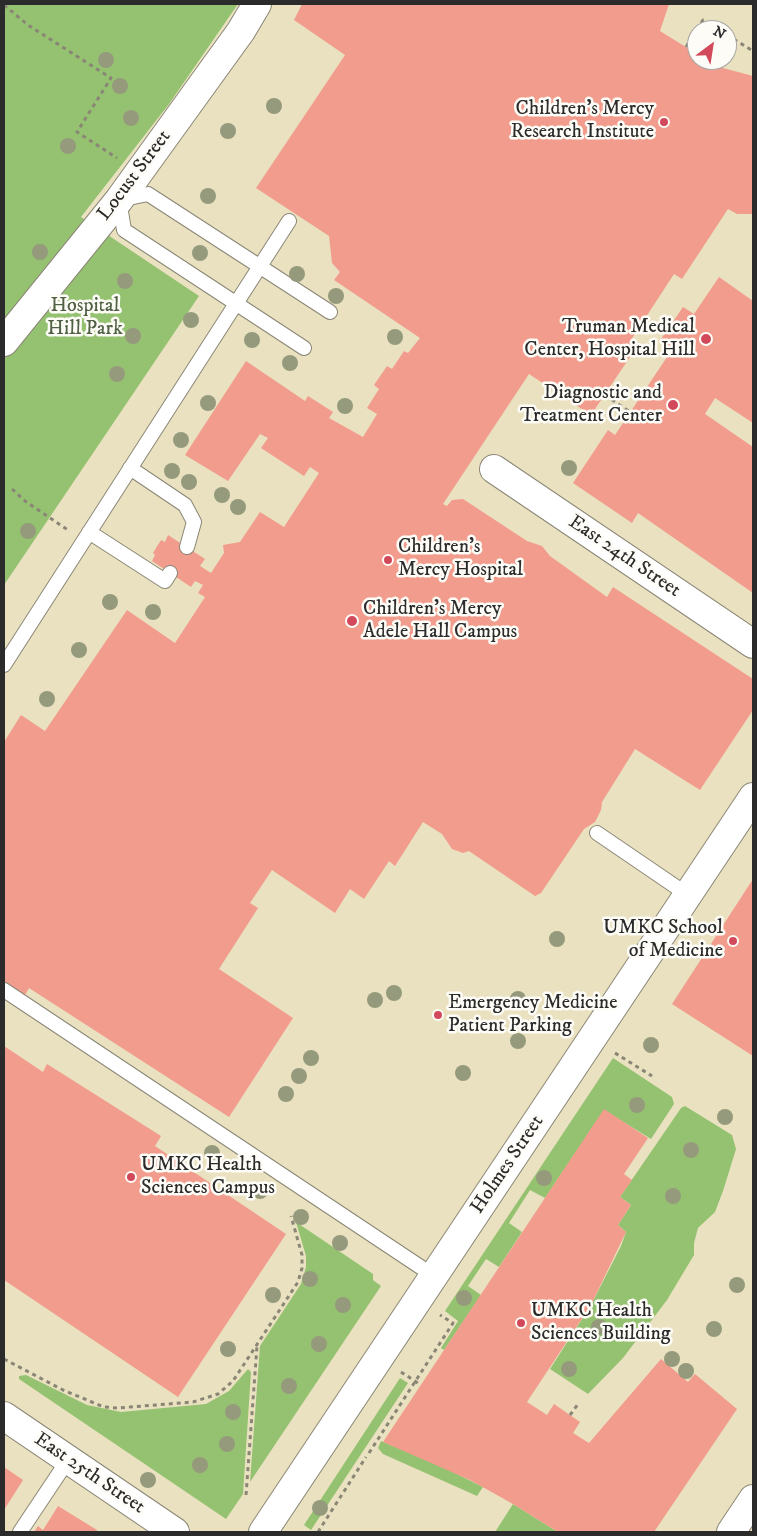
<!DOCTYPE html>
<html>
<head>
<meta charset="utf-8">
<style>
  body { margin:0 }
  #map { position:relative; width:757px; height:1536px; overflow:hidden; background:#eae1c0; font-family:"IM FELL DW Pica",serif }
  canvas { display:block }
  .frame { position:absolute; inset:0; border:5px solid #2b2b2b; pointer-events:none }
  .north { position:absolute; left:687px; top:20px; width:50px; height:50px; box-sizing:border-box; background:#fdfcf7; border:1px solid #a9a8a5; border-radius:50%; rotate:31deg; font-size:14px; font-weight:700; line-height:20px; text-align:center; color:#2b2b2b }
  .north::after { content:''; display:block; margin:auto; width:18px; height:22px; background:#d1495b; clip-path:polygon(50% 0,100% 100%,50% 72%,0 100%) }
</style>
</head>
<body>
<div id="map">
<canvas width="757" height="1536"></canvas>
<div class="frame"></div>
<div class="north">N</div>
</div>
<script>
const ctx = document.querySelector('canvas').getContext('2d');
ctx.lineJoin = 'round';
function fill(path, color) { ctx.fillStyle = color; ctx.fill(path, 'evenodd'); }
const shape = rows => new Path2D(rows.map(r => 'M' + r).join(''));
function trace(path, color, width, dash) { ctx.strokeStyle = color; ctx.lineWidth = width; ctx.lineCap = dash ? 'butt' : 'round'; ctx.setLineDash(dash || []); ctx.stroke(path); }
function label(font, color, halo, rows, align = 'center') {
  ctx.font = font + ' "IM FELL DW Pica",serif'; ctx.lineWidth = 5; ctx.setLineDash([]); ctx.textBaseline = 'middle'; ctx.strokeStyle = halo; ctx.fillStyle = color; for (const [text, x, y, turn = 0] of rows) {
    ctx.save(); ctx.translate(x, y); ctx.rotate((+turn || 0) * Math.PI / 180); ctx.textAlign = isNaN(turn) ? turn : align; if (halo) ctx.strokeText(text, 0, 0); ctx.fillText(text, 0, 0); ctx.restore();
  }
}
const green = shape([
  [4,4,238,4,169,104,81,217,199,296,4,585],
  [613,1058,672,1097,674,1104,651,1139,604,1110,545,1198,530,1190,509,1223,522,1232,499,1267,486,1259,468,1286,481,1295,444,1350,441,1348,458,1321,445,1311],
  [685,1106,732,1135,736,1149,723,1191,715,1212,698,1228,694,1243,694,1255,667,1300,623,1358,588,1394,550,1369,591,1305,621,1246,626,1232,618,1225,631,1205,620,1197,681,1108],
  [296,1222,373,1274,373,1280,381,1286,250,1482,260,1346,301,1284,306,1267,306,1256],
  [248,1369,251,1372,243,1494,226,1519,19,1379,19,1376,26,1375,87,1405,121,1412,206,1404,229,1391],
  [400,1378,408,1383,311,1530,304,1525],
  [381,1441,437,1464,483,1487,477,1496,383,1454,378,1448],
  [513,1504,545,1524,558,1532,495,1532]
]);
const building = shape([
  [302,4,669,4,660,31,697,54,697,60,707,60,723,68,753,76,753,214,737,214,728,209,682,279,674,274,629,343,636,348,591,415,529,374,443,504,447,506,452,500,463,499,527,541,542,546,550,556,607,597,613,587,753,679,753,710,700,790,635,749,602,802,601,810,595,822,584,829,541,893,535,896,469,851,463,853,452,849,442,834,423,822,395,866,389,861,364,899,350,889,335,913,272,870,250,903,258,908,219,969,293,1018,229,1117,29,988,25,995,4,981,4,742,21,715,45,731,127,610,175,643,205,597,198,593,203,585,195,581,191,587,152,561,155,555,153,553,161,540,165,542,168,535,205,559,200,566,211,573,224,553,223,545,240,542,260,512,284,527,319,473,310,467,304,476,261,448,268,438,260,434,228,481,185,455,246,361,305,401,308,396,333,412,329,418,363,437,377,414,367,408,379,389,374,385,387,366,392,369,404,351,408,353,420,338,334,280,340,272,332,263,329,236,256,188,345,55,294,20],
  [719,277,753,301,753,423,715,398,705,414,753,447,753,593,638,513,632,523,573,483,608,430,615,435,671,351,659,342,683,307,694,314],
  [753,879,753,1056,672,1004],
  [4,1046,43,1072,47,1064,161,1136,155,1146,286,1234,178,1397,4,1280],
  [604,1109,648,1138,624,1174,632,1180,620,1197,631,1205,618,1225,626,1232,591,1305,527,1402,547,1415,554,1404,580,1422,573,1433,589,1443,661,1359,688,1382,695,1374,737,1409,654,1532,558,1532,513,1504,470,1480,383,1442],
  [4,1467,23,1480,4,1510],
  [58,1506,97,1530,96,1532,34,1532,38,1526,43,1530]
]);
const path = shape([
  [4,5,28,25,111,78,77,132,117,158],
  [697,30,703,20,719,30],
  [727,35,753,51],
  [686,47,697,30],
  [605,395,630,412],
  [12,489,25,501,68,530],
  [615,1053,652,1076],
  [4,1359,63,1390,104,1407,118,1408,193,1402,218,1394,233,1381,298,1282,302,1268,302,1255,291,1216],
  [401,1372,421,1385],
  [570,1415,578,1404],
  [369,1453,453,1323,440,1315],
  [246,1495,257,1346],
  [318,1532,366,1457]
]);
const service = shape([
  [304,348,124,230,119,200,148,194,330,312],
  [130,468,185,505,194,522,187,547],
  [89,532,165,581,170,573],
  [4,665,289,221],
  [597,833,688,895],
  [4,990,434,1276],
  [20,1532,68,1460]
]);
const minor = shape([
  [4,342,119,200,241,31,257,4],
  [494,469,753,644]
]);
const tertiary = shape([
  [4,1416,175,1532],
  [263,1532,753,797],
  [731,1532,753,1499]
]);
const trees = [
  [106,60],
  [120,86],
  [274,106],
  [131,118],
  [228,131],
  [68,146],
  [208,196],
  [40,252],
  [200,253],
  [297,274],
  [125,281],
  [336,296],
  [191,320],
  [133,336],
  [395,337],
  [252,340],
  [290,363],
  [117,374],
  [208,403],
  [345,406],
  [181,440],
  [569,468],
  [172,471],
  [189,482],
  [222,495],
  [238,507],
  [28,531],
  [110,602],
  [153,612],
  [79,650],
  [47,699],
  [557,939],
  [394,993],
  [518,999],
  [375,1000],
  [518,1041],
  [651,1045],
  [311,1058],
  [463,1073],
  [299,1076],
  [286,1094],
  [637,1105],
  [725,1117],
  [691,1150],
  [212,1153],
  [544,1178],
  [260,1191],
  [673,1196],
  [301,1217],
  [340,1243],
  [310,1279],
  [737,1285],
  [273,1295],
  [464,1298],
  [343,1305],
  [599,1327],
  [714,1329],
  [319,1344],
  [228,1349],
  [672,1359],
  [569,1369],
  [686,1371],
  [289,1386],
  [233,1412],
  [227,1444],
  [200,1465],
  [148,1480],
  [320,1508]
];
const markers = [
  [664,122,5,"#d1495b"],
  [706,339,6,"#d1495b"],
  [673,405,6,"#d1495b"],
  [388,560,5,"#d1495b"],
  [352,621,6,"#d1495b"],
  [733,941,5,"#d1495b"],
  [438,1015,5,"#d1495b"],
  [131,1177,5,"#d1495b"],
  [521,1323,5,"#d1495b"]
];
const poiNames = [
  ["Children’s Mercy",654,110,"right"],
  ["Research Institute",654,133,"right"],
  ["Truman Medical",695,328,"right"],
  ["Center, Hospital Hill",695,351,"right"],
  ["Diagnostic and",662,394,"right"],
  ["Treatment Center",662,417,"right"],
  ["Children's",398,548],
  ["Mercy Hospital",398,571],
  ["Children's Mercy",363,610],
  ["Adele Hall Campus",363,633],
  ["UMKC School",723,929,"right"],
  ["of Medicine",723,952,"right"],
  ["Emergency Medicine",448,1004],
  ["Patient Parking",448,1027],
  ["UMKC Health",141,1166],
  ["Sciences Campus",141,1189],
  ["UMKC Health",531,1312],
  ["Sciences Building",531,1335]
];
const streetNames = [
  ["Locust Street",135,176,-53],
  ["East 24th Street",624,557,34],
  ["Holmes Street",508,1165,-56],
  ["East 25th Street",89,1474,34]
];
const parkNames = [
  ["Hospital",85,307],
  ["Hill Park",85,330]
];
fill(green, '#95c271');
fill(building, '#f19c8c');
trace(service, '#8a8676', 16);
trace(minor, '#8a8676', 30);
trace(tertiary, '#8a8676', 30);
trace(path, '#8a8676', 3, [4, 4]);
trace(service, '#fff', 14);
trace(minor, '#fff', 28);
trace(tertiary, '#fff', 28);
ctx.fillStyle = '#959a7c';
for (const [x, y] of trees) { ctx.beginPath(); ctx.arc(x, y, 8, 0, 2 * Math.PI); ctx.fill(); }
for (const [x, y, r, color] of markers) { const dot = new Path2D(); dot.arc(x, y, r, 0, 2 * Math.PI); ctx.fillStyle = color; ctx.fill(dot); trace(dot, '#fdfcf7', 2); }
label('20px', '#2b2b2b', '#fdfcf7', poiNames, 'left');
label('20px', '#2b2b2b', '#fdfcf7', streetNames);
label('20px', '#506044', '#fdfcf7', parkNames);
</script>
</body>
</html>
